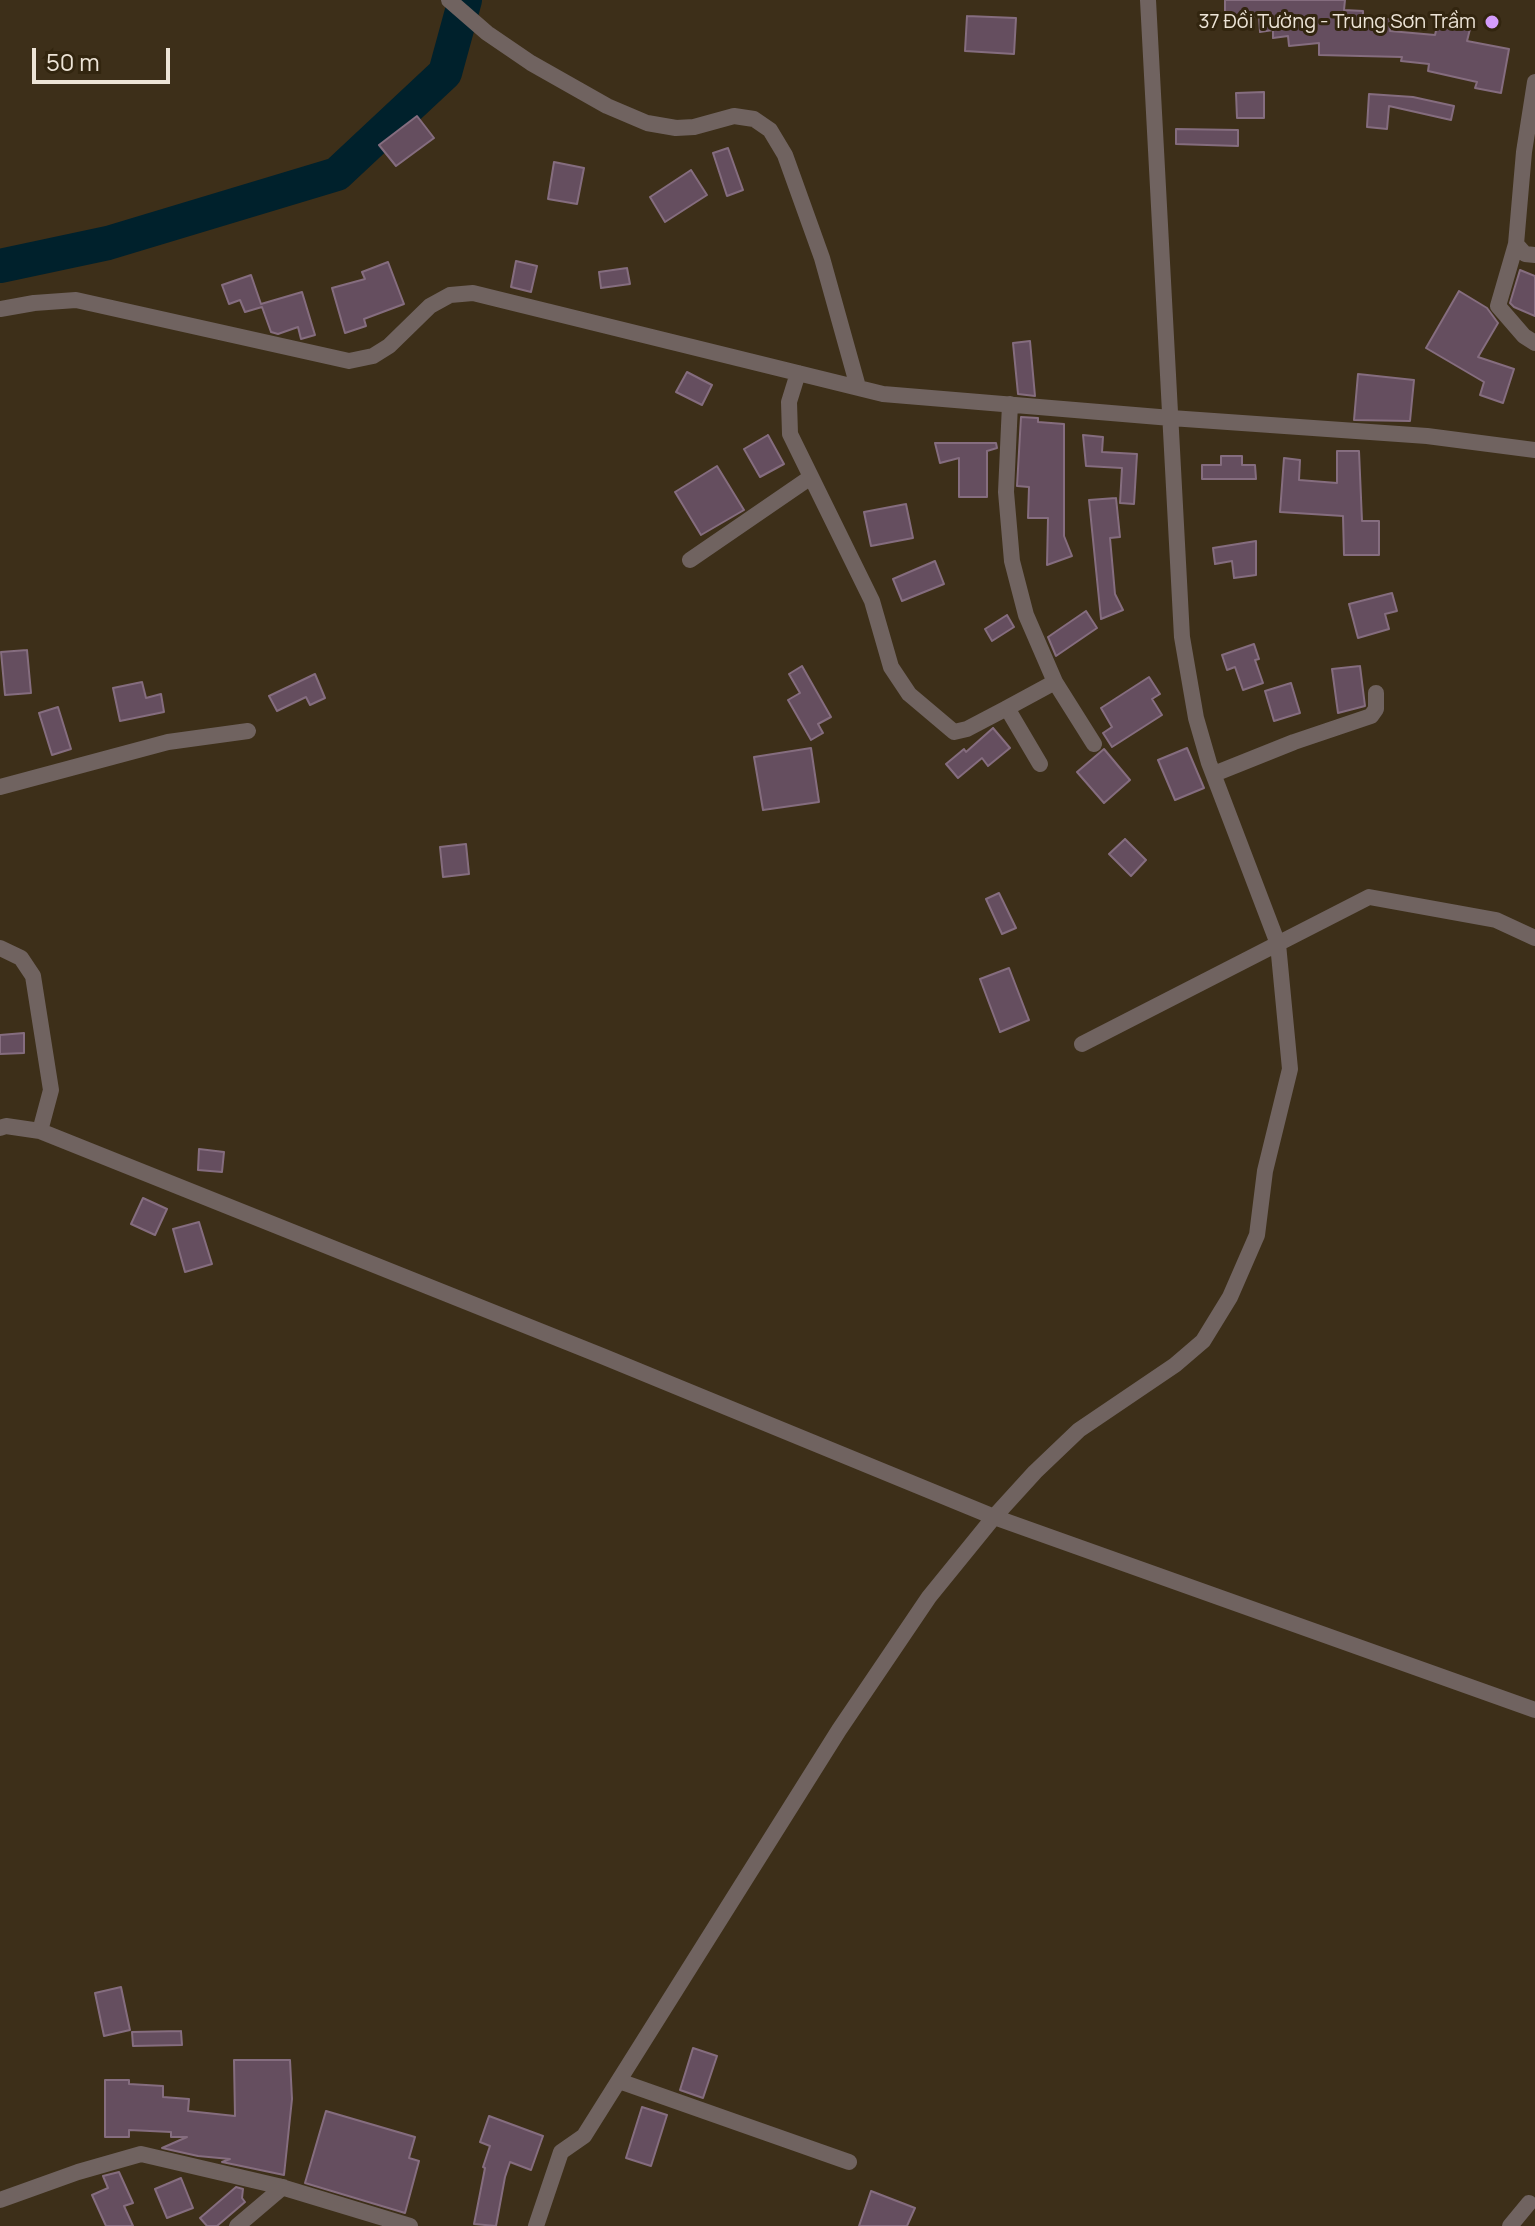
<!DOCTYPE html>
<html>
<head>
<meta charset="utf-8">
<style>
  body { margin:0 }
  #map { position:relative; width:1535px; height:2226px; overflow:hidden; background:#3d2f19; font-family:Manrope,sans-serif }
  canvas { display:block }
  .scale { position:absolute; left:32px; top:48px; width:138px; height:36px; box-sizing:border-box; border:4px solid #ede4d7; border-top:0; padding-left:10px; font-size:24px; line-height:28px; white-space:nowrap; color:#ede4d7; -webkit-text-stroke:6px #32250f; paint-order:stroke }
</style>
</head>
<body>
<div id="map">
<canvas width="1535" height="2226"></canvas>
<div class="scale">50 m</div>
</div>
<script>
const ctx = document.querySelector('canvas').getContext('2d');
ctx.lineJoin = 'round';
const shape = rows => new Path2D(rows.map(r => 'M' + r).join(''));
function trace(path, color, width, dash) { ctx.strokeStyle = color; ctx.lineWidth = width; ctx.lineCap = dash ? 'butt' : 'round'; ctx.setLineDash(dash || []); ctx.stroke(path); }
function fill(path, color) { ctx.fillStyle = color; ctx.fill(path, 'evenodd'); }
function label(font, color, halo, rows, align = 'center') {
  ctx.font = font + ' Manrope,sans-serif'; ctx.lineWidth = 6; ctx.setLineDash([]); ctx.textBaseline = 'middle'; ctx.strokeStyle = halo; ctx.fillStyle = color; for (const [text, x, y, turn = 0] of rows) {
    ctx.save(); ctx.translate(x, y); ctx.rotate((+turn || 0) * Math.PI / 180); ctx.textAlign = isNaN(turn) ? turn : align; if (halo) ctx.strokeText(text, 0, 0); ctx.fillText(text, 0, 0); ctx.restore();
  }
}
const river = shape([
  [0,266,108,243,337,174,445,73,465,0]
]);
const building = shape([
  [1225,0,1345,0,1344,10,1363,11,1363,19,1390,19,1390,31,1435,35,1439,18,1471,25,1467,41,1509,49,1501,93,1475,88,1477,82,1428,71,1429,64,1401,61,1402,57,1319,55,1319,43,1289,46,1288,36,1273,38,1273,30,1260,32,1259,17,1225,16,1225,0],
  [967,16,1016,18,1014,54,965,51,967,16],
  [1264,92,1264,118,1237,118,1236,93,1264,92],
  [1369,94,1413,97,1454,106,1451,120,1389,106,1387,129,1367,127,1369,94],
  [417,116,434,138,396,166,379,145,417,116],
  [1176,129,1238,130,1238,146,1176,144,1176,129],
  [728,148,743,190,727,196,713,153,728,148],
  [554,162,584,168,577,204,548,199,554,162],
  [691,170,707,195,665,222,650,197,691,170],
  [516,261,537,266,531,292,511,287,516,261],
  [388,262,404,304,364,319,366,326,345,333,332,288,365,279,362,272,388,262],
  [627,268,630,284,601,288,599,272,627,268],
  [1520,270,1535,276,1535,316,1514,307,1510,303,1520,270],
  [251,275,261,304,302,292,315,335,301,339,298,327,278,334,271,332,262,307,245,312,240,300,229,304,222,285,251,275],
  [1459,291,1487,308,1498,323,1478,357,1514,369,1503,403,1480,395,1484,382,1426,348,1459,291],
  [1030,341,1035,396,1018,394,1013,343,1030,341],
  [687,372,712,385,702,405,676,392,687,372],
  [1358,374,1414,380,1410,421,1354,420,1358,374],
  [1021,417,1038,418,1038,422,1064,424,1064,536,1072,556,1047,565,1048,518,1028,518,1029,487,1017,486,1021,417],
  [768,435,784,464,760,477,744,449,768,435],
  [1083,435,1103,437,1102,452,1137,454,1134,504,1120,503,1122,468,1086,466,1083,435],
  [935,443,996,443,997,448,987,451,987,497,959,497,959,458,940,463,935,443],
  [1337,451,1359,451,1362,521,1379,521,1379,555,1344,555,1343,516,1280,512,1284,458,1300,460,1299,480,1337,483,1337,451],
  [1221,456,1242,456,1242,465,1255,465,1256,479,1202,479,1202,465,1221,465,1221,456],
  [717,466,744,510,701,535,675,492,717,466],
  [1116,498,1120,537,1110,538,1115,594,1123,610,1101,619,1089,500,1116,498],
  [906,504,913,538,871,546,864,512,906,504],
  [1256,541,1256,575,1234,578,1232,561,1215,564,1213,548,1256,541],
  [935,561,944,584,902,601,893,579,935,561],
  [1392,593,1397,611,1385,614,1389,629,1358,638,1349,604,1392,593],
  [1086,611,1097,628,1056,656,1048,637,1086,611],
  [1007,615,1014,627,992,641,985,629,1007,615],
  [1254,644,1259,659,1255,660,1263,683,1243,690,1235,667,1227,670,1222,655,1254,644],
  [27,650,31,693,5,695,1,652,27,650],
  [802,666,831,717,818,724,823,733,811,740,788,700,800,693,789,674,802,666],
  [1360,666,1365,706,1338,713,1332,669,1360,666],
  [315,674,325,698,310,705,306,697,277,711,269,696,315,674],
  [1149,677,1160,694,1152,699,1162,715,1112,747,1103,733,1112,727,1101,708,1149,677],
  [142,682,146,698,161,694,164,712,120,721,113,688,142,682],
  [1291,683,1300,713,1274,721,1265,691,1291,683],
  [58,707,71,749,52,755,39,713,58,707],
  [993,728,1010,748,988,766,982,758,958,778,946,764,964,749,966,752,993,728],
  [811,748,819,802,763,810,754,757,811,748],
  [1187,748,1204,788,1175,800,1158,760,1187,748],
  [1104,749,1130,780,1104,803,1077,772,1104,749],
  [1125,839,1146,860,1131,876,1109,854,1125,839],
  [466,844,469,874,443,877,440,847,466,844],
  [999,893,1016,928,1002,934,986,899,999,893],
  [1009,968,1029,1020,1000,1032,980,979,1009,968],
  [24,1033,24,1053,0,1054,0,1035,24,1033],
  [199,1149,224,1152,222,1172,198,1170,199,1149],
  [143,1198,167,1209,155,1235,131,1224,143,1198],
  [199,1222,212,1264,185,1272,173,1229,199,1222],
  [121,1987,130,2030,104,2036,95,1993,121,1987],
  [181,2031,182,2045,133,2046,132,2032,181,2031],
  [693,2048,717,2056,703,2098,680,2090,693,2048],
  [234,2060,290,2060,292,2099,284,2175,222,2162,230,2159,198,2156,162,2148,187,2137,171,2137,171,2132,129,2130,129,2137,105,2137,105,2080,129,2080,129,2084,163,2086,163,2097,189,2099,188,2111,235,2116,234,2060],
  [642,2107,667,2115,651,2166,626,2158,642,2107],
  [326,2111,415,2137,409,2158,419,2161,405,2213,305,2183,326,2111],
  [489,2116,543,2136,531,2170,510,2162,505,2177,496,2226,474,2224,485,2168,483,2167,490,2146,480,2142,489,2116],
  [119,2172,133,2203,124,2206,133,2226,106,2226,92,2195,108,2188,103,2176,119,2172],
  [181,2178,193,2208,167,2218,155,2189,181,2178],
  [236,2187,243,2189,242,2198,245,2202,217,2226,207,2226,200,2218,236,2187],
  [871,2191,915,2208,907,2226,859,2226,871,2191]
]);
const street = shape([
  [449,0,487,33,531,63,607,106,647,123,676,128,694,127,734,116,754,119,770,130,785,155,822,258,858,387],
  [1535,82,1524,152,1516,244,1525,254,1535,255],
  [1516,244,1498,306,1524,336,1535,343],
  [0,309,34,303,76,300,349,361,373,356,389,346,430,306,450,295,473,293,883,394,1171,418,1427,436,1535,450],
  [798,373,789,402,790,434,872,601,891,667,909,694,954,732,967,729,1007,708],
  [1010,404,1006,492,1012,561,1026,615,1055,682,1094,744],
  [690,560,811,477],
  [1040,764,1007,708,1055,682],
  [1214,774,1294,742,1371,716,1376,709,1376,693],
  [0,787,168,742,248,731],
  [0,948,21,958,33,976,51,1090,40,1131],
  [1082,1044,1369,897,1496,920,1535,938],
  [0,1128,6,1126,40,1131,602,1356,994,1517,1535,1710],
  [619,2081,849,2162],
  [0,2200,78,2172,141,2154,278,2186,410,2226],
  [237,2226,283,2187],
  [536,2226,561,2152,584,2136,839,1730,929,1597,994,1517,1035,1472,1079,1430,1175,1365,1203,1341,1230,1297,1257,1235,1265,1171,1290,1069,1278,944,1209,763,1196,718,1182,637,1148,0],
  [1510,2226,1529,2203]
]);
const markers = [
  [1492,22,8,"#d49cfc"]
];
const poiNames = [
  ["37 Đồi Tường - Trung Sơn Trầm",1476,22]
];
trace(river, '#00212c', 34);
fill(building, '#654e5f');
trace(building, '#856d7f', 2);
trace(street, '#706360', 16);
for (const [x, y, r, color] of markers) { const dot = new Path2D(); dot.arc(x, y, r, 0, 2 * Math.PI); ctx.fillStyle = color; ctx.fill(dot); trace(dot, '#32250f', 3); }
label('20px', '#ede4d7', '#32250f', poiNames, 'right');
</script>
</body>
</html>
